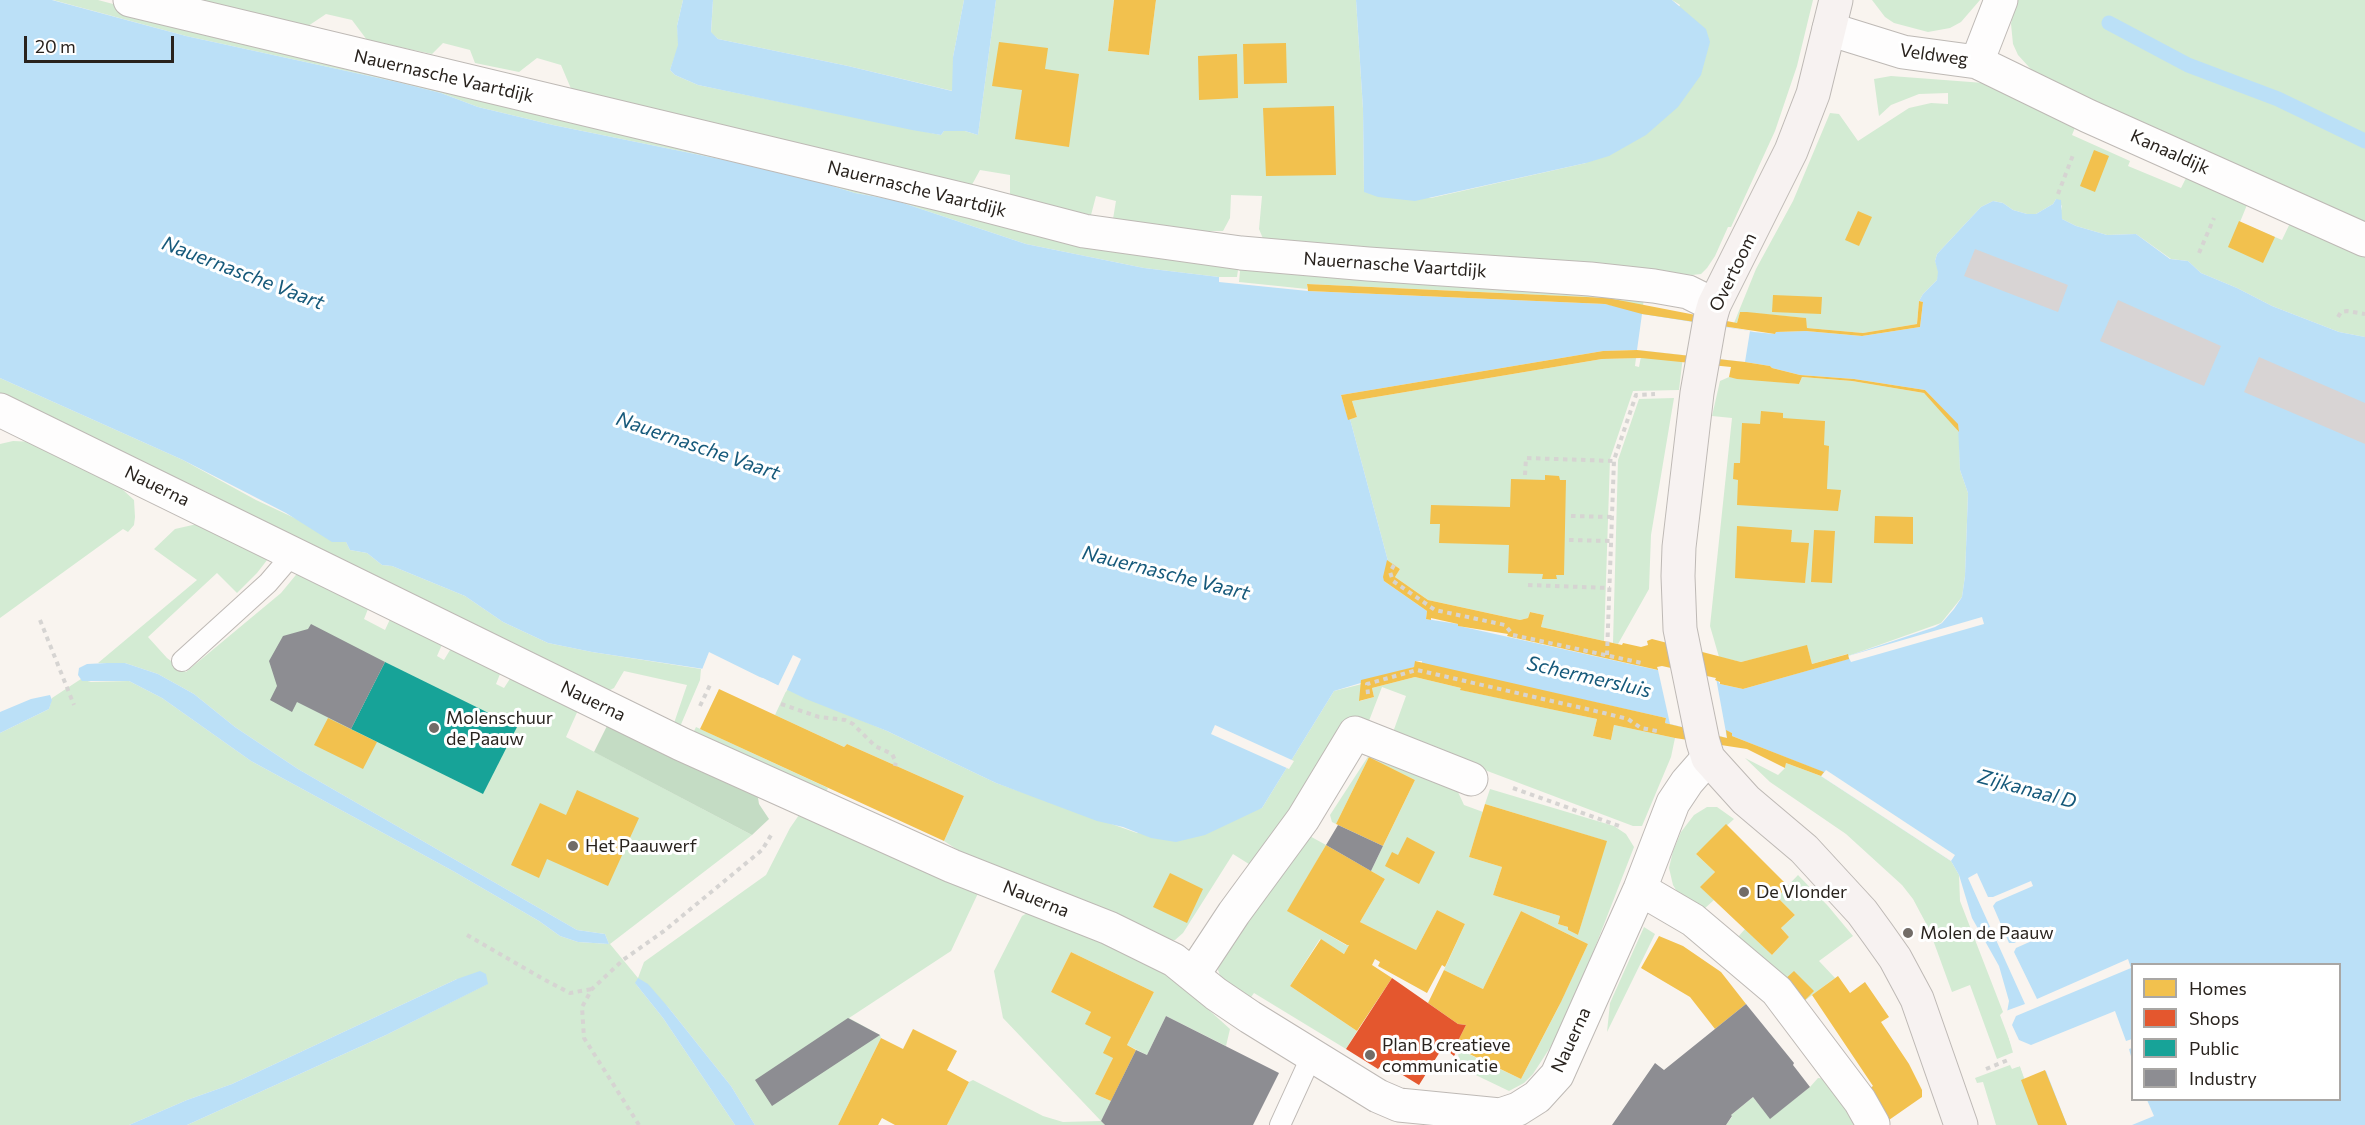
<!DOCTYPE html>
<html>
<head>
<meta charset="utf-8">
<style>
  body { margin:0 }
  #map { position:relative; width:2365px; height:1125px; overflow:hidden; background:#f9f4ef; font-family:Commissioner,sans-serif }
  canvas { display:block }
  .legend { position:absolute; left:2131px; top:963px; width:210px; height:138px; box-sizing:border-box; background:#fff; border:2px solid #a9a7a5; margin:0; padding:8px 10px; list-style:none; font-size:18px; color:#29231e }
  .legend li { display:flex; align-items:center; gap:12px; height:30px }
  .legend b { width:30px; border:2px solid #a9a7a5 }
  .scale { position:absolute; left:24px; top:36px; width:150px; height:27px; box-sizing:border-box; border:3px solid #29231e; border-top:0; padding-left:8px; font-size:18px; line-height:21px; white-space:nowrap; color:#29231e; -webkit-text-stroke:4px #fff; paint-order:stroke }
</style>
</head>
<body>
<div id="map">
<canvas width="2365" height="1125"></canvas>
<ul class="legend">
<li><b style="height:16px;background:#f2c14e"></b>Homes</li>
<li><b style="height:16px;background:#e4572e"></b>Shops</li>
<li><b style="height:16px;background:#17a398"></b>Public</li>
<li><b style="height:16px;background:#8d8d92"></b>Industry</li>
</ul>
<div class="scale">20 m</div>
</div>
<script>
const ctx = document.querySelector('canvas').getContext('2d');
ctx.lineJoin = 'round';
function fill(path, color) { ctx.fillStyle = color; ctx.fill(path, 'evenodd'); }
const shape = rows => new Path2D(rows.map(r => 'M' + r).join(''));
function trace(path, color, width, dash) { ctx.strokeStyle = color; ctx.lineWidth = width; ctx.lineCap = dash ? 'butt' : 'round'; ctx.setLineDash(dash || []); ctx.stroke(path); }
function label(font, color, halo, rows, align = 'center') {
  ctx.font = font + ' Commissioner,sans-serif'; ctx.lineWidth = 6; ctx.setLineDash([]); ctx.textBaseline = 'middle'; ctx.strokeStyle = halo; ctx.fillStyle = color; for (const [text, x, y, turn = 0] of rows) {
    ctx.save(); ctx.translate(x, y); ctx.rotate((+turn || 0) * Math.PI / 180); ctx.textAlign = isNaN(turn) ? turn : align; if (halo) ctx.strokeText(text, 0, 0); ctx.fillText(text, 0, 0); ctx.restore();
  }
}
const green = shape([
  [53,0,98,0,162,17,894,188,1644,298,1643,306,1608,298,1307,284,1307,289,1239,282,1240,271,1238,270,1237,277,1219,277,1144,268,1026,244,894,200,855,193,793,174,553,125,478,107,441,93,397,82,186,36],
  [185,0,683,0,677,26,679,45,670,70,675,75,698,85,941,135,944,131,965,131,978,135,996,0,1114,0,1108,51,1149,55,1156,0,1356,0,1363,109,1364,192,1431,198,1586,163,1680,5,1672,0,1813,0,1797,66,1775,131,1731,227,1728,227,1715,256,1707,268,1701,274,1692,275,1264,241,1259,229,1262,196,1231,195,1230,218,1223,231,1193,231,1113,219,1116,201,1096,196,1091,215,1010,198,1010,175,980,170,968,192,572,91,561,65,537,58,519,72,475,63,470,50,443,43,432,54,367,40,352,20,326,14,308,26],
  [713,0,964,0,953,57,953,91,848,66,718,39,711,33],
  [1872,0,1980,0,1961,22,1950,28,1928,32,1894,23,1885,17],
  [2016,0,2365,0,2365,227,2039,78,2018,55,2013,44,2011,24],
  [1891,76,1984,83,2076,125,2072,135,2130,161,2128,166,2181,188,2188,174,2249,200,2240,222,2282,240,2292,219,2365,253,2365,337,2339,332,2272,306,2237,288,2201,273,2188,261,2171,259,2136,234,2107,235,2076,226,2062,219,2060,215,2062,206,2056,199,2053,204,2036,214,2027,214,2013,210,2003,203,1993,201,1981,207,1937,254,1935,261,1939,272,1937,280,1923,294,1919,301,1917,324,1863,333,1807,328,1805,318,1740,312,1737,323,1734,323,1756,269,1793,201,1830,113,1839,114,1858,141,1909,108,1931,103,1948,104,1948,93,1919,94,1891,105,1879,116,1874,79],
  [1642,351,1683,356,1679,390,1633,391,1610,459,1604,641,1541,627,1544,615,1530,612,1528,618,1520,620,1428,600,1395,577,1400,569,1388,561,1350,419,1357,417,1352,401,1602,359,1636,358,1635,366,1639,367],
  [1729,377,1799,384,1802,377,1852,381,1924,393,1955,426,1959,433,1960,470,1968,493,1965,576,1962,597,1941,623,1848,656,1847,654,1812,664,1807,646,1741,662,1719,657,1710,626,1732,418,1712,416,1720,381],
  [0,378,183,460,256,500,346,542,350,550,367,553,382,565,392,566,465,596,503,622,548,643,592,652,701,669,700,680,679,729,673,726,687,685,624,671,614,688,606,692,278,531,213,495,0,395],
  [1674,398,1651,535,1649,589,1618,644,1613,643,1618,460,1639,399],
  [13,441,36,442,117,480,122,489,134,500,135,517,134,525,128,532,123,529,0,618,0,444],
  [197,524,271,555,257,573,237,593,217,573,148,637,167,658,186,672,281,593,300,570,370,604,364,619,385,630,392,615,444,640,437,656,444,660,453,645,502,669,496,684,504,688,513,674,579,708,566,737,752,835,610,944,638,978,644,962,766,875,790,828,799,815,980,889,951,951,849,1018,880,1035,881,1038,838,1125,755,1125,731,1086,668,1007,635,983,663,1018,735,1125,187,1125,386,1035,487,984,457,979,232,1084,187,1100,129,1125,0,1125,0,733,49,709,52,698,81,679,91,682,129,681,162,698,251,761,453,871,539,921,560,936,578,942,609,944,605,934,577,930,298,769,235,727,194,694,158,674,125,663,98,663,197,580,154,549,175,529],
  [1415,677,1461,688,1461,690,1597,719,1593,736,1611,740,1614,725,1675,738,1671,757,1642,826,1633,826,1392,735,1406,696,1382,687,1367,726,1252,866,1233,854,1183,933,1175,940,1166,940,973,860,944,841,964,796,847,744,844,747,775,715,787,689,887,731,996,783,1137,833,1262,808,1334,691,1362,684,1360,701,1374,697,1372,688],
  [696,727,828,788,824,796,692,735],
  [1371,752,1458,792,1464,805,1483,812,1469,857,1502,867,1493,895,1560,916,1558,924,1568,927,1568,930,1578,935,1606,841,1485,804,1490,789,1614,826,1626,834,1634,847,1575,999,1553,1043,1533,1074,1524,1083,1509,1091,1459,1067,1458,1049,1521,1079,1558,1008,1588,944,1521,911,1483,989,1444,970,1465,924,1437,910,1416,950,1360,922,1385,879,1371,871,1415,780,1369,757,1336,824,1332,822,1330,815],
  [1745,758,1778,775,1785,768,1786,763,1821,776,1951,861,1959,875,1960,901,2003,1012,2000,1015,2014,1052,1997,1059,1970,985,1952,992,1929,929,1913,899,1902,885,1846,834,1770,782],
  [1707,807,1717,807,1734,819,1696,854,1715,872,1701,887,1714,900,1704,909,1681,898,1673,885,1669,868,1673,851,1681,832,1694,815],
  [1306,834,1326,845,1288,911,1346,945,1349,945,1344,954,1320,939,1290,986,1357,1031,1346,1049,1254,993,1249,1000,1221,978,1218,970,1219,964],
  [1798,875,1828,906,1853,936,1819,961,1835,978,1803,1002,1738,937,1745,929,1772,955,1789,937,1781,928,1795,915,1777,897],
  [1029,912,1120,946,1169,974,1230,1029,1226,1046,1166,1016,1147,1055,1127,1045,1154,992,1071,952,1051,992,1091,1012,1111,1037,1113,1058,1095,1094,1111,1101,1101,1121,1105,1125,947,1125,969,1082,973,1080,1043,1116,1063,1122,1101,1121,1003,1018,994,971,1022,916],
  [1644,927,1655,934,1607,1032,1610,1003],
  [2010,1065,2012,1069,2020,1066,2040,1125,1996,1125,1983,1082,1977,1083,1975,1078],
  [1818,1078,1830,1079,1856,1125,1726,1125,1732,1117,1731,1115,1753,1097,1770,1118,1810,1087]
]);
const forest = shape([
  [609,722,757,792,759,804,769,819,752,835,594,752]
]);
const water = shape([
  [0,0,52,0,186,36,397,82,441,93,478,107,553,125,793,174,855,193,894,200,1026,244,1144,268,1219,277,1219,282,1308,291,1605,304,1754,332,1775,334,1776,332,1806,331,1862,336,1920,327,1923,302,1919,301,1923,294,1937,280,1938,272,1935,261,1937,254,1981,207,1993,201,2003,203,2013,210,2027,214,2036,214,2053,204,2056,199,2061,200,2062,219,2076,226,2107,235,2136,234,2170,259,2188,261,2201,273,2237,288,2272,306,2339,332,2365,337,2365,1125,2040,1125,2006,1018,2009,1001,1999,966,1972,918,1959,875,1951,861,1821,776,1823,772,1732,736,1732,733,1727,731,1727,738,1665,723,1666,718,1422,664,1422,661,1416,661,1414,667,1334,691,1262,808,1205,835,1176,842,1151,838,1123,827,1097,821,996,783,887,731,806,699,763,678,592,652,548,643,503,622,465,596,392,566,382,565,367,553,350,550,346,542,332,542,286,513,183,460,0,378],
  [1637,350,1745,362,1770,366,1772,368,1800,375,1854,379,1925,390,1958,425,1960,470,1968,493,1965,576,1962,597,1954,609,1942,623,1935,627,1848,656,1848,659,1743,689,1720,684,1716,678,1657,667,1657,670,1459,626,1458,624,1426,619,1427,611,1384,581,1388,561,1350,419,1348,419,1341,395,1603,351],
  [2132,964,2340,964,2340,1100,2132,1100],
  [683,0,713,0,711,32,718,39,848,66,952,91,953,57,964,0,996,0,978,135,965,131,944,131,941,135,912,130,698,85,675,75,670,70,678,45,677,26],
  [1356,0,1672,0,1706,29,1710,42,1701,75,1678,107,1646,135,1609,156,1586,163,1415,201,1378,197,1364,192,1363,109],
  [107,663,125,663,158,674,194,694,235,727,298,769,577,930,605,934,609,944,578,942,560,936,539,921,453,871,251,761,162,698,129,681,82,681,78,675,79,668,87,664],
  [50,695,52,700,49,709,0,733,0,712,31,699],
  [480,971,486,974,488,984,386,1035,187,1125,129,1125,187,1100,232,1084,457,979],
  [638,978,648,984,668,1007,731,1086,755,1125,735,1125,663,1018,635,983]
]);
const pier = shape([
  [1642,314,1750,331,1745,362,1637,350],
  [1982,617,1984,624,1851,662,1848,656],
  [709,652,778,686,793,655,801,659,786,692,762,681,701,672],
  [1662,666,1716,678,1727,738,1670,724,1658,670,1657,667],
  [1215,725,1294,761,1289,769,1211,734],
  [1826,770,1955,855,1951,861,1821,776],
  [1977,873,1988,897,1993,897,2031,881,2033,886,1996,902,1993,906,2009,943,2014,943,2051,926,2054,931,2016,948,2014,952,2037,999,2128,959,2131,968,2016,1016,2012,1025,2019,1040,2031,1045,2115,1011,2126,1041,2132,1039,2132,1048,2129,1049,2132,1060,2132,1100,2147,1100,2154,1116,2132,1125,2067,1125,2046,1071,2025,1079,2020,1066,2017,1067,2003,1017,2003,1012,2025,1004,1968,878]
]);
const homes = shape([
  [1114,0,1156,0,1149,55,1108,51],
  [999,42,1048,48,1045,69,1079,74,1069,147,1015,139,1022,90,992,86],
  [1286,43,1287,83,1244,84,1243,44],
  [1237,54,1238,98,1199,100,1198,56],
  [1334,106,1336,175,1266,176,1263,108],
  [2094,150,2109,156,2095,192,2080,186],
  [1858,211,1872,217,1859,246,1845,240],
  [2239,221,2275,237,2263,263,2228,247],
  [1307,284,1608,298,1737,323,1740,312,1747,312,1806,318,1807,328,1863,333,1917,324,1919,301,1923,302,1920,327,1862,336,1806,331,1776,332,1775,334,1642,314,1605,304,1308,291],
  [1773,295,1822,297,1821,314,1772,312],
  [1637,350,1745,362,1770,366,1772,368,1800,375,1854,379,1925,390,1958,424,1959,432,1924,393,1852,381,1802,377,1799,384,1737,379,1729,377,1731,367,1641,358,1602,359,1352,401,1357,417,1348,420,1341,395,1603,351],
  [1761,411,1783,413,1783,418,1825,421,1824,445,1829,446,1827,489,1841,490,1838,511,1737,505,1738,480,1733,479,1734,463,1740,463,1742,423,1760,424],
  [1545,475,1559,476,1560,480,1566,480,1564,575,1556,575,1557,579,1542,579,1543,574,1508,573,1509,545,1439,543,1440,524,1430,524,1431,505,1510,507,1511,479,1545,480],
  [1875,516,1913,517,1913,544,1874,543],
  [1737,526,1792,530,1791,542,1809,543,1805,583,1735,578],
  [1814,530,1835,531,1832,583,1811,582],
  [1387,560,1400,569,1395,577,1428,600,1520,620,1528,618,1530,612,1544,615,1541,627,1622,645,1623,643,1641,647,1648,645,1647,641,1652,639,1741,662,1807,645,1812,664,1848,654,1849,659,1743,689,1720,684,1720,682,1715,680,1716,678,1662,666,1657,667,1658,670,1507,636,1508,634,1458,626,1458,624,1431,618,1431,620,1426,619,1427,611,1384,581,1383,577],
  [1415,661,1666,718,1665,723,1727,738,1726,730,1732,733,1732,736,1824,772,1821,776,1786,763,1785,768,1747,749,1675,738,1614,725,1611,740,1593,736,1597,719,1460,690,1461,688,1415,677,1372,688,1374,697,1359,701,1361,680,1414,667],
  [719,689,844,747,847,744,964,796,944,841,700,729],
  [328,718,377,742,363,769,314,745],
  [1369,757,1415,780,1383,846,1336,824],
  [577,790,639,818,608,886,547,859,539,878,511,865,540,803,566,815],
  [1485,804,1607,841,1578,935,1568,930,1568,927,1558,924,1560,916,1493,895,1502,867,1469,857],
  [1726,824,1788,886,1777,897,1795,915,1781,928,1789,937,1772,955,1700,887,1715,872,1696,854],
  [1407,837,1435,852,1419,884,1385,866,1392,852,1398,855],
  [1326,845,1385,879,1360,922,1416,950,1437,910,1465,924,1445,967,1442,965,1427,993,1378,966,1380,962,1375,959,1372,965,1392,978,1357,1031,1290,986,1321,939,1344,954,1349,945,1347,945,1287,911],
  [1170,873,1203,889,1187,923,1153,907],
  [1521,911,1588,944,1561,1002,1521,1079,1455,1047,1466,1025,1458,1024,1428,1003,1444,970,1483,989],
  [1659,936,1683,946,1721,972,1746,1004,1715,1029,1690,997,1641,968],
  [1071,952,1154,992,1127,1045,1136,1050,1111,1101,1095,1094,1113,1058,1103,1053,1111,1037,1085,1024,1091,1012,1051,992],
  [1794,971,1814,991,1803,1002,1783,981],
  [1838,976,1850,993,1865,982,1889,1017,1881,1022,1909,1064,1922,1090,1922,1097,1889,1120,1867,1090,1873,1086,1812,995],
  [913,1029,957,1051,947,1070,969,1082,947,1125,895,1125,882,1118,878,1125,838,1125,881,1038,903,1049],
  [2045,1070,2067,1125,2038,1125,2021,1080]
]);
const shops = shape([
  [1392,978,1458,1024,1466,1025,1455,1047,1458,1049,1454,1056,1443,1047,1419,1085,1383,1063,1378,1069,1346,1049]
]);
const public = shape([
  [385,662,517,727,483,794,351,729]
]);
const industry = shape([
  [311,624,385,662,351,729,297,702,292,712,270,700,277,686,269,661,283,636,308,629],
  [1338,825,1383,846,1371,871,1326,845],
  [1746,1004,1794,1063,1793,1065,1810,1087,1770,1119,1753,1097,1731,1115,1732,1116,1726,1125,1612,1125,1655,1063,1664,1070],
  [1166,1016,1279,1073,1253,1125,1105,1125,1101,1121,1136,1050,1147,1055],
  [848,1018,880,1035,772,1106,755,1080]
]);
const stream = shape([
  [2109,23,2188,65,2278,99,2365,141]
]);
const building = shape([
  [1975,249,2068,285,2058,312,1964,276],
  [2118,300,2221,346,2204,386,2100,341],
  [2259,357,2365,403,2365,444,2244,392]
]);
const path = shape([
  [2058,194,2073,155],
  [2199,253,2214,218],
  [2338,317,2341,312,2347,311,2365,314],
  [1525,475,1526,458,1614,461],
  [1571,516,1613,517],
  [1569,540,1612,541],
  [1394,565,1390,572,1393,581,1435,610,1505,625,1513,635,1642,663],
  [1528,585,1610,588],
  [40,620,74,705],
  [1607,655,1614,460,1636,395,1655,394],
  [1368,694,1367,684,1417,670,1604,713,1628,719,1641,728,1657,731],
  [781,704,819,717,845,720,853,724,875,746,892,754,896,762,895,766],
  [700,706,710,685],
  [1513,788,1619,826],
  [467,935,545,980,570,993,592,989],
  [1986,1069,2008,1060],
  [639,1125,584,1038,582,1007,592,989,623,960,664,931,762,850,773,832]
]);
const lane = shape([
  [182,661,268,583,286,562,290,552],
  [1280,1125,1312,1055]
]);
const street = shape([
  [130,0,973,202,1084,231,1241,253,1368,264,1590,279,1654,286,1688,292,1714,305],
  [1829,29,1903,52,1977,62,2088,116,2365,240],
  [1977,62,2001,0],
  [0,410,681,744,952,866,1109,928,1174,960,1216,994,1250,1017,1378,1096,1399,1105,1500,1115,1518,1109,1537,1097,1557,1075,1640,889,1673,803,1687,782,1708,758],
  [1640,889,1693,920,1777,991,1860,1101,1873,1124],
  [1193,975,1234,913,1303,819,1355,733,1471,779]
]);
const secondary = shape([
  [1836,0,1813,94,1791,151,1714,305,1710,319,1697,393,1679,547,1678,576,1680,629,1703,742,1708,758,1746,800,1804,849,1862,912,1878,934,1895,958,1917,999,1961,1125]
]);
const markers = [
  [434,728,6,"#726c67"],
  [573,846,6,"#726c67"],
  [1744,892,6,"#726c67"],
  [1908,933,6,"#726c67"],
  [1370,1055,6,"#726c67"]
];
const streetNames = [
  ["Veldweg",1934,55,8],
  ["Nauernasche Vaartdijk",444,76,13],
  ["Kanaaldijk",2170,152,24],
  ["Nauernasche Vaartdijk",917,189,14],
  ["Nauernasche Vaartdijk",1395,265,4],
  ["Overtoom",1733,272,-64],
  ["Nauerna",157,486,26],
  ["Nauerna",593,701,26],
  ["Nauerna",1036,899,22],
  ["Nauerna",1571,1040,-65]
];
const poiNames = [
  ["Molenschuur",446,718],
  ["de Paauw",446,739],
  ["Het Paauwerf",585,846],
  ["De Vlonder",1756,892],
  ["Molen de Paauw",1920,933],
  ["Plan B creatieve",1382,1045],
  ["communicatie",1382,1066]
];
const waterNames = [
  ["Nauernasche Vaart",243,273,21],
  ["Nauernasche Vaart",698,446,19],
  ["Nauernasche Vaart",1166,573,14],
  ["Schermersluis",1589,677,13],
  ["Zijkanaal D",2027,789,15]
];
fill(green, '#d3ebd3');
fill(forest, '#c4dcc4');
fill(water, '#bbe0f7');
fill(pier, '#f9f4ef');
fill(homes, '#f2c14e');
fill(shops, '#e4572e');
fill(public, '#17a398');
fill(industry, '#8d8d92');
trace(stream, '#bbe0f7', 15);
fill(building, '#d8d4d4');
trace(lane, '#beb9b5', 22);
trace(street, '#beb9b5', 35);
trace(secondary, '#beb9b5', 35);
trace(path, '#d6d4d2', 4, [4.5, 4.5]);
trace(lane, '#fefdfd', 20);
trace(street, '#fefdfd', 33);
trace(secondary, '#f7f2f1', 33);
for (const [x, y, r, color] of markers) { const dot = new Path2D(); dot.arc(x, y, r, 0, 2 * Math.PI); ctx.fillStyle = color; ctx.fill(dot); trace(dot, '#fff', 2); }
label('18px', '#29231e', '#fff', streetNames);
label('18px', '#29231e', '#fff', poiNames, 'left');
label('italic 20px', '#16597a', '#fff', waterNames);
</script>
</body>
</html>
